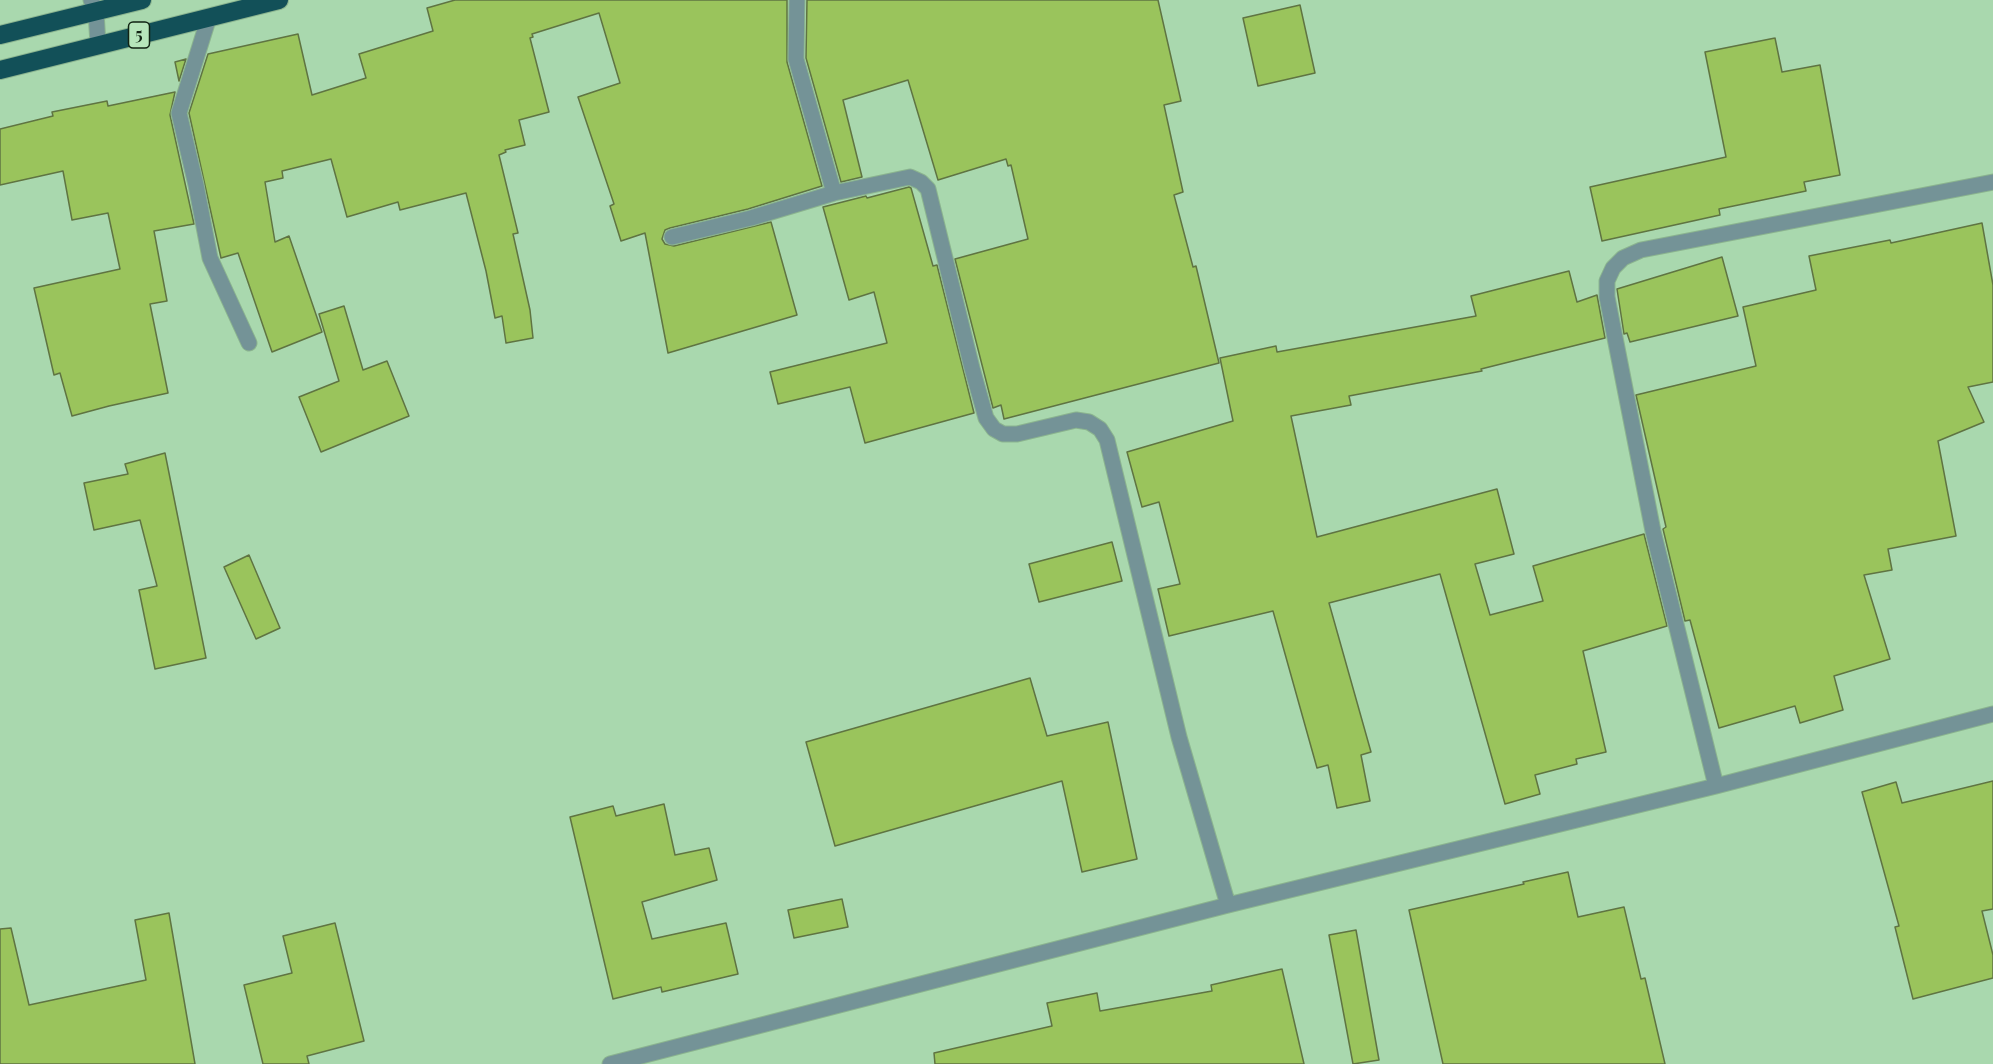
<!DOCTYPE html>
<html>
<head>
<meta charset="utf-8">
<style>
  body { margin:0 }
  canvas { display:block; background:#a9d8ae }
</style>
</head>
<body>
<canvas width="1993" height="1064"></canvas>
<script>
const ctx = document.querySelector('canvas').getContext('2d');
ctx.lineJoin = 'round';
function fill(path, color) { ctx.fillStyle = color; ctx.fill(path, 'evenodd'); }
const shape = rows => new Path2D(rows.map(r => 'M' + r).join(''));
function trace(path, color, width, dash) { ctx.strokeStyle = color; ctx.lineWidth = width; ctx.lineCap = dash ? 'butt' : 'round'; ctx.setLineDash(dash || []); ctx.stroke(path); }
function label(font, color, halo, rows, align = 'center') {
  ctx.font = font + ' "Playfair Display",serif'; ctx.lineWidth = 4.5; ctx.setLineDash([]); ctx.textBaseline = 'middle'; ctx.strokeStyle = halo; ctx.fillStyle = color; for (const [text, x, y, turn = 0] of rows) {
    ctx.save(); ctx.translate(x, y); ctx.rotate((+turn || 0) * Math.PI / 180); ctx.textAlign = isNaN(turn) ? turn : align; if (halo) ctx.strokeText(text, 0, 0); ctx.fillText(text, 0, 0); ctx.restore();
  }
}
const building = shape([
  [455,0,787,0,787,62,822,186,748,209,670,228,665,230,662,239,665,244,674,246,771,222,797,315,668,353,645,233,621,241,610,206,614,204,578,97,620,83,599,13,532,34,533,37,530,38,549,112,519,120,525,145,505,150,506,152,499,155,518,233,513,234,530,310,533,338,506,343,502,316,495,318,486,271,466,193,400,210,398,202,347,217,331,159,282,171,283,178,265,182,275,242,289,236,322,332,272,352,238,253,221,258,189,113,208,54,298,34,312,95,366,78,359,54,433,31,427,8,455,0],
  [807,0,1158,0,1181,101,1164,105,1183,192,1174,195,1193,267,1196,266,1219,363,1004,419,1001,405,993,408,955,259,1028,239,1011,165,1008,166,1006,159,938,180,908,80,843,100,862,177,841,182,806,58,807,0],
  [1300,5,1315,73,1258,86,1243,18,1300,5],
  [1775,38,1782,72,1820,65,1840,175,1804,182,1806,191,1719,209,1720,215,1602,241,1590,187,1726,157,1705,52,1775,38],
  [186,59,179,81,175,62,186,59],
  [175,92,170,115,194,224,154,231,167,301,150,304,168,393,109,406,72,416,60,373,54,375,34,288,120,269,108,213,72,220,63,171,0,185,0,129,53,116,52,112,107,101,108,106,175,92],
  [909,187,911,188,933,266,937,265,974,413,865,443,850,387,778,404,770,372,887,343,874,292,849,300,823,207,866,196,867,198,909,187],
  [1982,223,1993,285,1993,382,1968,387,1984,422,1938,441,1956,536,1888,549,1892,570,1864,575,1890,659,1834,676,1843,710,1800,723,1795,706,1719,728,1690,620,1685,621,1663,529,1666,527,1636,395,1756,366,1743,307,1816,290,1809,256,1890,240,1891,243,1982,223],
  [1722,257,1738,316,1630,342,1627,333,1624,334,1617,289,1722,257],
  [1569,271,1577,302,1597,295,1605,338,1481,369,1482,371,1349,396,1351,405,1291,416,1317,537,1497,489,1514,554,1475,564,1490,615,1543,601,1533,566,1644,534,1667,626,1583,651,1606,752,1576,759,1577,764,1535,775,1540,794,1505,804,1440,574,1329,603,1371,752,1361,755,1370,801,1337,808,1328,765,1317,768,1273,611,1169,636,1158,589,1180,584,1159,502,1142,507,1127,452,1233,421,1220,358,1276,346,1277,352,1476,316,1471,296,1569,271],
  [344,306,363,370,387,361,409,416,321,452,299,397,339,381,319,314,344,306],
  [165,453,206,658,155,669,139,590,157,586,140,520,94,530,84,483,128,474,125,464,165,453],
  [1112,542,1122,581,1039,602,1029,564,1112,542],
  [249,555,280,628,256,639,224,567,249,555],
  [1030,678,1047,736,1108,722,1137,859,1082,872,1062,781,835,846,806,742,1030,678],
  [1993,781,1993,909,1982,911,1993,955,1993,978,1913,999,1895,927,1899,926,1862,792,1896,782,1902,803,1993,781],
  [664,804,675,855,709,848,717,880,642,902,652,939,726,923,738,974,662,992,661,987,613,999,570,817,613,806,616,816,664,804],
  [1568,872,1578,917,1624,907,1641,979,1645,978,1665,1064,1443,1064,1409,910,1524,884,1523,882,1568,872],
  [842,899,848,927,794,938,788,910,842,899],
  [169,913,195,1064,0,1064,0,929,11,928,29,1005,146,980,135,920,169,913],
  [335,923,364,1041,307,1056,309,1064,263,1064,244,985,292,973,283,936,335,923],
  [1356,930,1379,1060,1353,1064,1329,935,1356,930],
  [1282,969,1304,1064,935,1064,934,1053,1052,1026,1047,1003,1097,993,1100,1011,1212,991,1211,985,1282,969]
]);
const minor = shape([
  [91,0,96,11,98,45],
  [797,0,796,59,834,193],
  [209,17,179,113,196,185,210,258,249,343],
  [672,237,751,218,834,193,910,177,921,182,928,189,972,368,986,418,994,429,1003,434,1017,434,1076,420,1089,422,1100,429,1107,440,1179,737,1228,905],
  [1716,786,1653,531,1607,297,1607,281,1613,268,1623,258,1641,250,1993,182],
  [610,1064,1228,905,1716,786,1993,714]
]);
const highway = shape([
  [0,35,142,0],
  [0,70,279,0]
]);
const shields = [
  [139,35,21]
];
const shieldNames = [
  ["5",139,35]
];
fill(building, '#9ac45c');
trace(building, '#5f7442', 1.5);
trace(minor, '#8bb48f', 17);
trace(highway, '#8bb48f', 20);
trace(minor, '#749397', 15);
trace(highway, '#125058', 18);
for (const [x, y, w] of shields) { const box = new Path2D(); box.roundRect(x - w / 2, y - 13, w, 26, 4.5); ctx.fillStyle = '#b6e5ba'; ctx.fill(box); trace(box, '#112313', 1.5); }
label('bold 16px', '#112313', null, shieldNames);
</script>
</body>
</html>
